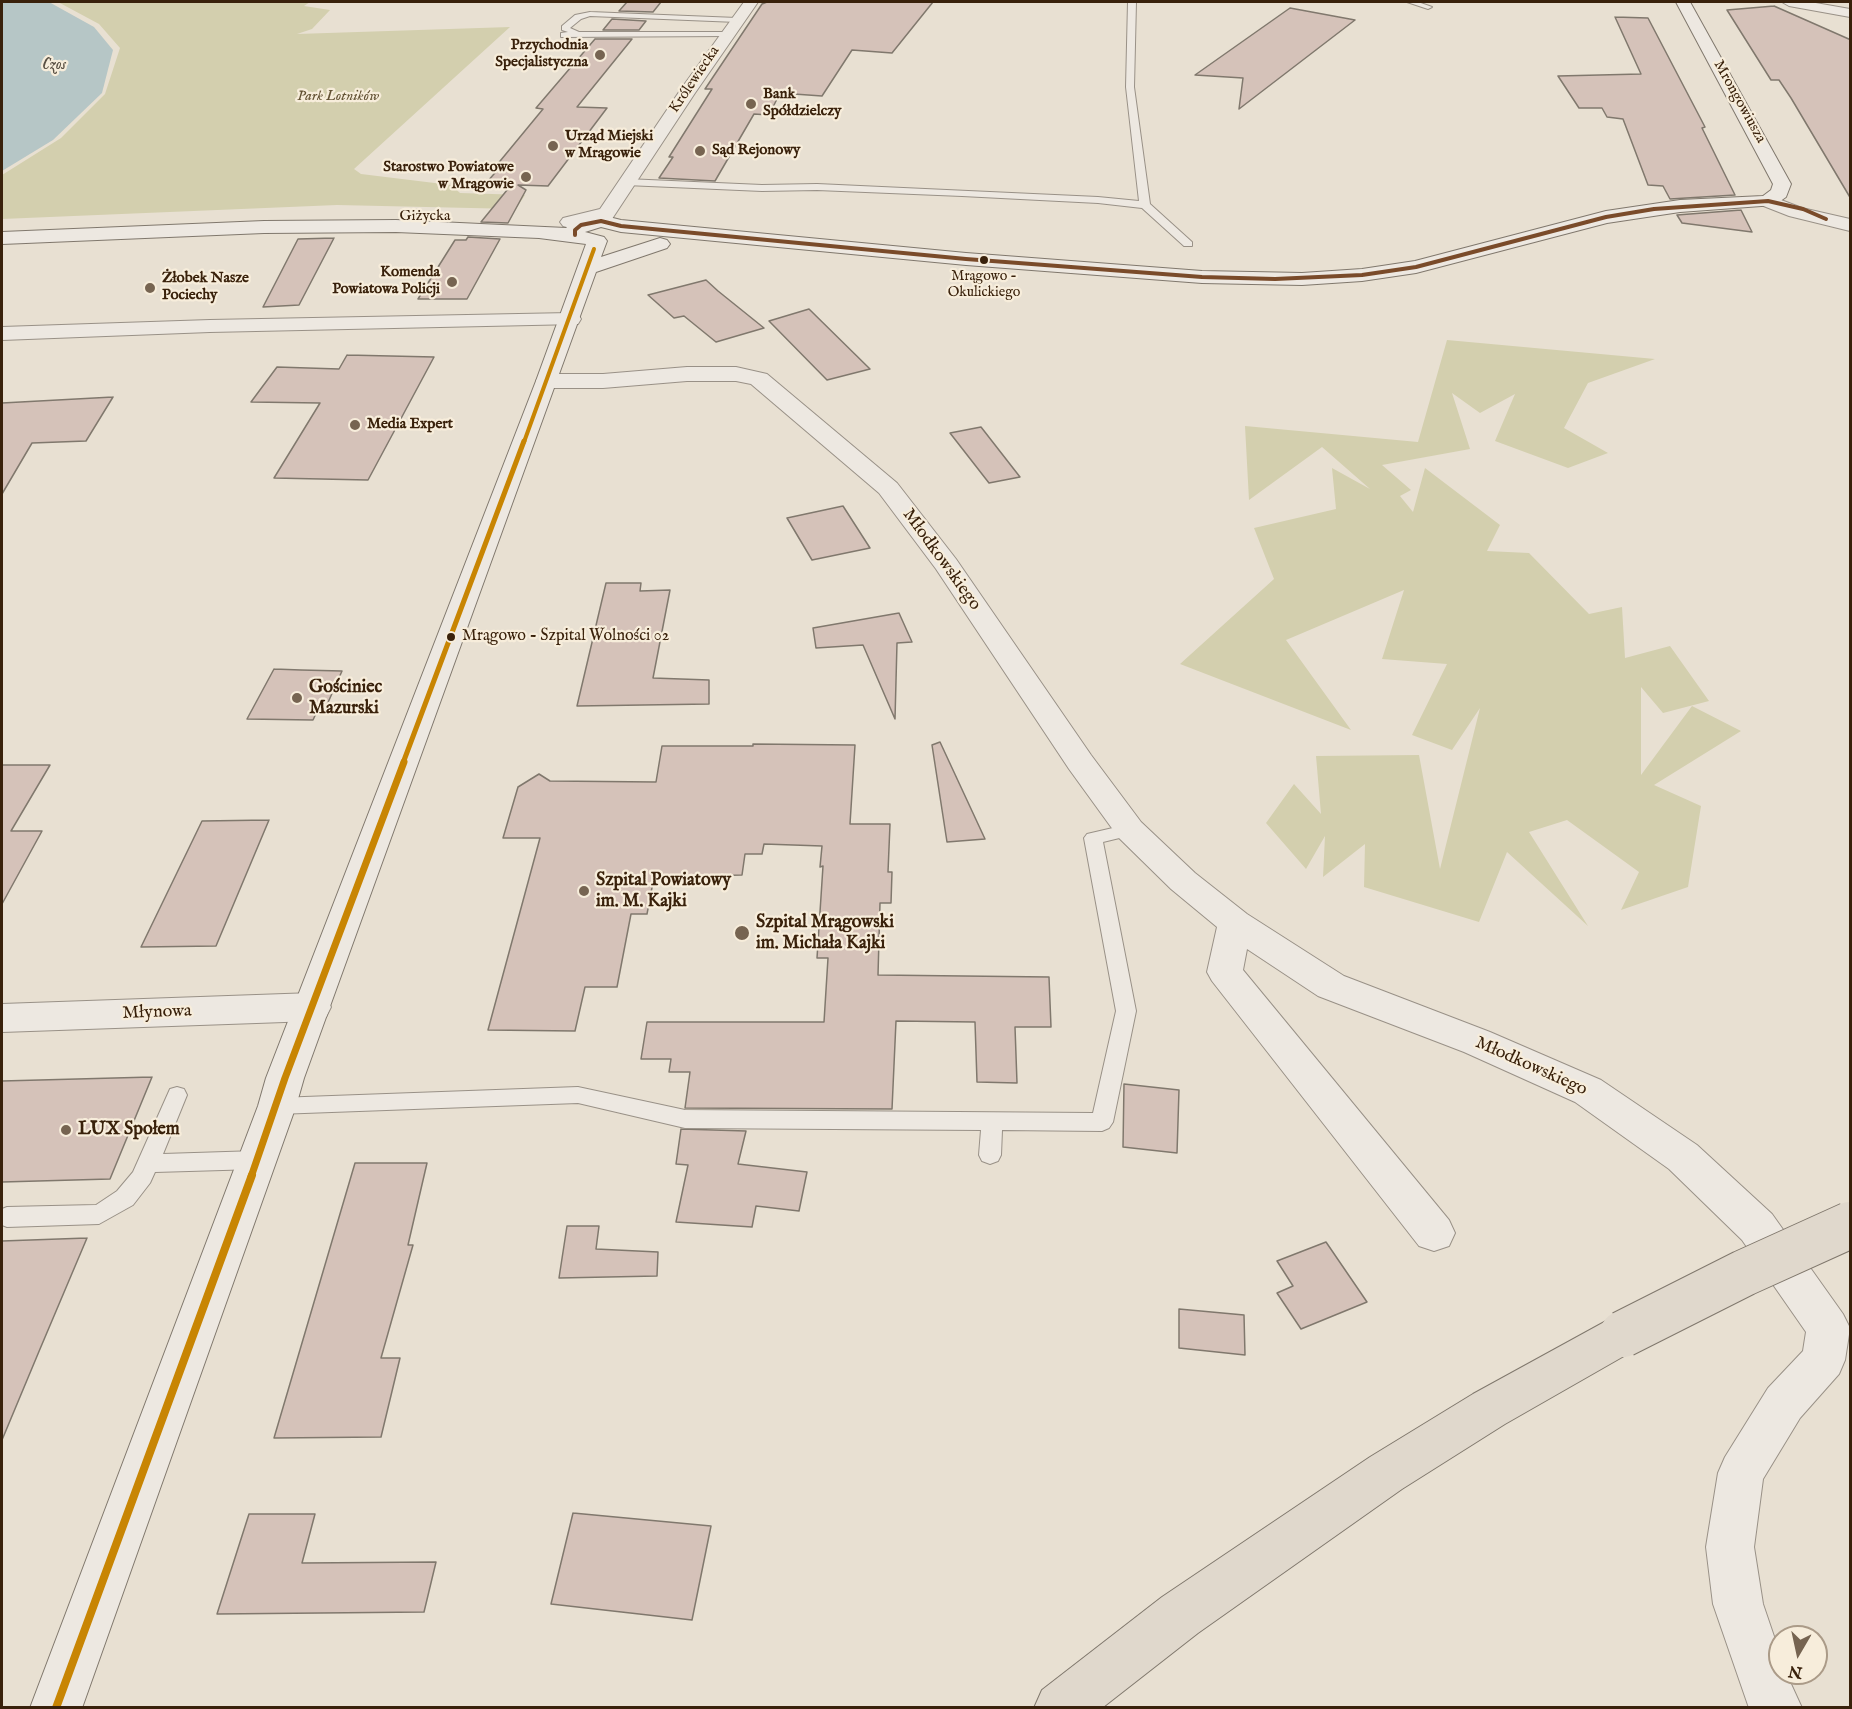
<!DOCTYPE html>
<html>
<head>
<meta charset="utf-8">
<style>
  body { margin:0 }
  #map { position:relative; width:1852px; height:1709px; overflow:hidden; background:#e8e0d2; font-family:"IM FELL English",serif }
  canvas { display:block }
  .frame { position:absolute; inset:0; border:3px solid #39210b; pointer-events:none }
  .north { position:absolute; left:1768px; top:1625px; width:60px; height:60px; box-sizing:border-box; background:#f7eddb; border:2px solid #ab9b88; border-radius:50%; rotate:189deg; font-size:16px; font-weight:700; line-height:24px; text-align:center; color:#39210b }
  .north::after { content:''; display:block; margin:auto; width:21px; height:27px; background:#766451; clip-path:polygon(50% 0,100% 100%,50% 72%,0 100%) }
</style>
</head>
<body>
<div id="map">
<canvas width="1852" height="1709"></canvas>
<div class="frame"></div>
<div class="north">N</div>
</div>
<script>
const ctx = document.querySelector('canvas').getContext('2d');
ctx.lineJoin = 'round';
function fill(path, color) { ctx.fillStyle = color; ctx.fill(path, 'evenodd'); }
const shape = rows => new Path2D(rows.map(r => 'M' + r).join(''));
function trace(path, color, width, dash) { ctx.strokeStyle = color; ctx.lineWidth = width; ctx.lineCap = dash ? 'butt' : 'round'; ctx.setLineDash(dash || []); ctx.stroke(path); }
function label(font, color, halo, rows, align = 'center') {
  ctx.font = font + ' "IM FELL English",serif'; ctx.lineWidth = 4.5; ctx.setLineDash([]); ctx.textBaseline = 'middle'; ctx.strokeStyle = halo; ctx.fillStyle = color; for (const [text, x, y, turn = 0] of rows) {
    ctx.save(); ctx.translate(x, y); ctx.rotate((+turn || 0) * Math.PI / 180); ctx.textAlign = isNaN(turn) ? turn : align; if (halo) ctx.strokeText(text, 0, 0); ctx.fillText(text, 0, 0); ctx.restore();
  }
}
const green = shape([
  [58,2,310,2,304,6,330,10,312,29,297,34,510,27,354,169,361,174,451,185,460,193,525,195,516,209,337,205,2,219,2,175,61,138,105,94,120,48,99,24],
  [1447,340,1655,359,1588,383,1564,428,1608,453,1568,468,1495,441,1515,394,1480,413,1452,393,1470,449,1382,465,1411,490,1400,496,1413,512,1425,468,1500,525,1487,551,1529,553,1589,614,1622,607,1625,658,1670,646,1709,701,1663,713,1641,687,1641,775,1692,706,1741,731,1654,785,1701,806,1688,887,1621,910,1639,872,1567,820,1529,832,1588,926,1507,852,1479,922,1364,887,1365,844,1323,877,1325,836,1306,869,1266,823,1294,784,1321,814,1316,756,1419,755,1440,869,1480,708,1452,750,1412,735,1447,664,1382,659,1404,590,1286,640,1351,730,1180,664,1274,579,1254,528,1336,509,1332,468,1370,489,1322,447,1249,500,1245,426,1418,442]
]);
const water = shape([
  [2,2,49,2,94,27,113,50,102,93,53,140,2,171]
]);
const building = shape([
  [627,2,661,2,653,12,619,11,627,2],
  [767,2,933,2,892,53,852,50,822,96,780,93,769,115,754,114,715,181,659,178,673,157,669,157,712,89,705,89,762,4,767,2],
  [1774,6,1851,40,1851,199,1791,98,1779,80,1771,80,1727,10,1774,6],
  [1290,8,1355,20,1239,109,1243,78,1195,75,1290,8],
  [1615,17,1648,18,1705,127,1702,128,1735,195,1670,199,1663,186,1648,185,1623,119,1607,117,1602,108,1579,108,1558,76,1641,74,1615,17],
  [612,19,646,21,639,30,603,30,612,19],
  [595,39,632,39,577,107,607,108,548,186,518,185,526,190,508,223,481,222,512,184,487,182,501,166,496,166,543,109,536,108,595,39],
  [1741,210,1752,232,1682,223,1677,215,1741,210],
  [468,237,500,239,467,299,418,299,455,240,466,240,468,237],
  [334,238,299,305,263,307,298,239,334,238],
  [706,280,718,291,764,328,716,342,684,316,674,318,648,295,706,280],
  [809,309,870,369,827,380,769,321,809,309],
  [347,355,434,357,368,480,274,478,320,403,251,402,277,367,339,369,347,355],
  [113,397,86,441,32,443,2,494,2,403,113,397],
  [981,427,1020,477,989,483,950,433,981,427],
  [843,506,870,548,812,560,787,518,843,506],
  [606,583,641,583,640,591,670,590,653,678,709,680,709,704,577,706,606,583],
  [899,613,912,642,897,643,895,719,863,645,816,648,813,628,899,613],
  [274,669,301,670,342,671,326,707,319,707,313,720,247,719,274,669],
  [940,742,985,839,947,842,932,745,940,742],
  [753,744,855,745,850,824,890,824,888,872,892,872,891,903,880,903,878,975,1049,977,1051,1027,1015,1027,1017,1083,977,1082,975,1022,896,1021,892,1109,685,1108,690,1072,669,1072,671,1059,641,1059,647,1022,824,1022,828,958,817,958,823,866,820,867,822,846,764,844,762,854,745,854,742,875,654,877,647,914,631,914,617,987,585,987,575,1031,488,1030,540,838,503,838,518,787,539,774,550,781,656,782,662,746,753,746,753,744],
  [2,765,50,765,11,831,42,831,2,904,2,765],
  [269,820,216,946,141,947,202,821,269,820],
  [152,1077,110,1179,2,1182,2,1081,152,1077],
  [1124,1084,1179,1090,1177,1153,1123,1147,1124,1084],
  [681,1129,746,1131,738,1164,807,1172,799,1211,756,1206,752,1227,676,1222,688,1165,676,1164,681,1129],
  [355,1163,427,1163,408,1245,413,1245,381,1358,400,1358,381,1437,274,1438,355,1163],
  [567,1226,599,1226,596,1249,658,1252,657,1276,559,1278,567,1226],
  [87,1238,40,1349,2,1440,2,1241,87,1238],
  [1326,1242,1367,1302,1301,1329,1277,1293,1293,1286,1277,1261,1326,1242],
  [1179,1309,1244,1315,1245,1355,1179,1348,1179,1309],
  [573,1513,711,1526,692,1620,551,1604,573,1513],
  [249,1514,315,1514,302,1563,436,1562,424,1612,217,1614,249,1514]
]);
const lane = shape([
  [1128,2,1136,2,1134,87,1150,204,1192,242,1192,246,1184,246,1142,208,1098,203,962,196,817,190,762,191,626,185,621,182,626,179,762,185,817,184,1098,197,1139,201,1126,87,1128,2],
  [1407,2,1418,2,1432,7,1428,9,1407,2],
  [590,12,737,18,741,20,737,22,590,16,581,19,570,28,579,32,726,32,730,34,726,36,561,37,561,33,568,32,562,30,562,26,575,15,590,12],
  [1130,824,1136,826,1139,830,1136,834,1103,842,1136,1011,1113,1122,1109,1128,1102,1131,1002,1130,1001,1155,998,1161,990,1164,982,1161,979,1155,981,1130,685,1128,578,1103,277,1114,270,1112,267,1106,270,1100,277,1098,578,1087,685,1110,1093,1113,1116,1011,1084,838,1087,834,1130,824],
  [177,1087,184,1089,187,1095,163,1154,257,1151,265,1154,268,1160,265,1166,257,1169,155,1172,150,1183,133,1205,99,1224,7,1227,2,1225,2,1209,7,1207,96,1205,117,1191,133,1172,170,1089,177,1087]
]);
const street = shape([
  [744,2,758,2,695,93,608,225,601,227,592,222,570,228,563,226,560,222,563,218,600,209,681,89,744,2],
  [1782,2,1810,2,1850,9,1850,17,1789,6,1782,2],
  [1768,195,1802,208,1850,219,1850,231,1789,216,1761,205,1759,201,1761,197,1768,195],
  [570,313,578,314,581,319,578,324,210,332,2,340,2,327,210,320,570,313],
  [687,367,736,367,767,374,897,483,956,559,1091,755,1141,822,1195,873,1247,914,1344,976,1490,1032,1601,1080,1697,1145,1772,1214,1843,1314,1850,1328,1845,1360,1839,1374,1800,1418,1763,1479,1754,1547,1763,1604,1780,1654,1780,1673,1786,1673,1802,1708,1749,1708,1713,1604,1706,1547,1718,1473,1725,1457,1768,1388,1803,1351,1806,1332,1742,1240,1669,1169,1575,1102,1464,1052,1318,996,1247,949,1243,970,1449,1220,1455,1233,1449,1246,1434,1251,1419,1246,1212,981,1207,972,1217,927,1171,889,1119,838,1069,769,936,569,879,493,751,384,736,381,687,381,603,388,547,388,539,386,536,381,539,376,547,374,603,374,687,367],
  [313,993,326,997,331,1007,326,1017,313,1021,2,1032,2,1004,313,993]
]);
const secondary = shape([
  [1676,2,1690,2,1791,184,1786,197,1775,205,1680,212,1607,223,1416,273,1362,281,1302,285,1202,283,966,265,621,232,601,227,585,232,604,237,607,241,601,257,660,238,667,240,670,244,667,248,596,272,304,1078,296,1106,82,1708,30,1708,258,1106,266,1078,536,381,586,244,539,238,396,232,264,233,2,244,2,232,264,221,396,220,566,228,574,221,601,215,621,220,966,253,1202,271,1302,273,1362,269,1415,261,1606,211,1680,200,1763,196,1771,190,1773,184,1676,2]
]);
const primary = shape([
  [1623,1314,1638,1320,1645,1334,1638,1348,1505,1424,1402,1489,1198,1633,1102,1708,1034,1708,1042,1690,1162,1597,1370,1457,1473,1394,1608,1320,1623,1314]
]);
const primaryBridge = shape([
  [1623,1334,1744,1273,1850,1225]
]);
const bus1 = shape([
  [575,235,575,230,581,225,601,221,621,226,966,259,1202,277,1275,279,1362,275,1416,267,1606,217,1654,209,1768,201,1803,209,1826,219]
]);
const bus2Far3 = shape([
  [524,442,594,249]
]);
const bus2Far2 = shape([
  [403,763,524,441]
]);
const bus2Far1 = shape([
  [251,1177,285,1078,404,762]
]);
const bus2 = shape([
  [56,1708,252,1175]
]);
const markers = [
  [600,55,6,"#766451"],
  [751,104,6,"#766451"],
  [553,146,6,"#766451"],
  [700,151,6,"#766451"],
  [526,177,6,"#766451"],
  [984,260,5,"#39210b"],
  [452,282,6,"#766451"],
  [150,288,6,"#766451"],
  [355,425,6,"#766451"],
  [451,637,5,"#39210b"],
  [297,698,6,"#766451"],
  [584,891,6,"#766451"],
  [742,933,8,"#766451"],
  [66,1130,6,"#766451"]
];
const farBusnames = [
  ["Mrągowo -",984,277],
  ["Okulickiego",984,293]
];
const farPoinames = [
  ["Przychodnia",588,46,"right"],
  ["Specjalistyczna",588,63,"right"],
  ["Bank",763,95],
  ["Spółdzielczy",763,112],
  ["Urząd Miejski",565,137],
  ["w Mrągowie",565,154],
  ["Sąd Rejonowy",712,151],
  ["Starostwo Powiatowe",514,168,"right"],
  ["w Mrągowie",514,185,"right"],
  ["Komenda",440,273,"right"],
  ["Powiatowa Policji",440,290,"right"],
  ["Żłobek Nasze",162,279],
  ["Pociechy",162,296],
  ["Media Expert",367,425]
];
const farStreetnames = [
  ["Królewiecka",695,80,-56],
  ["Mrongowiusza",1739,102,61],
  ["Giżycka",425,217]
];
const farParknames = [
  ["Park Lotników",338,97]
];
const farWaternames = [
  ["Czos",54,66]
];
const busNames = [
  ["Mrągowo - Szpital Wolności 02",462,637]
];
const streetNames = [
  ["Młodkowskiego",941,560,54],
  ["Młynowa",157,1013,-2],
  ["Młodkowskiego",1531,1067,24]
];
const poiNames = [
  ["Gościniec",309,688],
  ["Mazurski",309,709],
  ["Szpital Powiatowy",596,881],
  ["im. M. Kajki",596,902],
  ["Szpital Mrągowski",756,923],
  ["im. Michała Kajki",756,944],
  ["LUX Społem",78,1130]
];
fill(green, '#d3cfae');
fill(water, '#b6c6c6');
fill(building, '#d5c2b9');
trace(building, '#80786d', 1.5);
trace(lane, '#999187', 2);
trace(street, '#999187', 2);
trace(secondary, '#80786d', 2);
trace(primary, '#80786d', 2);
fill(lane, '#ede8e1');
fill(street, '#ede8e1');
fill(secondary, '#ede8e1');
fill(primary, '#e0d8cc');
trace(primaryBridge, '#80786d', 48, []);
trace(primaryBridge, '#e0d8cc', 46);
trace(bus1, '#7a4b2a', 4);
trace(bus2Far3, '#c88503', 4);
trace(bus2Far2, '#c88503', 5);
trace(bus2Far1, '#c88503', 7);
trace(bus2, '#c88503', 8);
for (const [x, y, r, color] of markers) { const dot = new Path2D(); dot.arc(x, y, r, 0, 2 * Math.PI); ctx.fillStyle = color; ctx.fill(dot); trace(dot, '#f7eddb', 2); }
label('14px', '#39210b', '#f7eddb', farBusnames);
label('bold 15px', '#39210b', '#f7eddb', farPoinames, 'left');
label('15px', '#39210b', '#f7eddb', farStreetnames);
label('italic 15px', '#625133', '#f7eddb', farParknames);
label('italic 16px', '#584f42', '#f7eddb', farWaternames);
label('16px', '#39210b', '#f7eddb', busNames, 'left');
label('18px', '#39210b', '#f7eddb', streetNames);
label('bold 18px', '#39210b', '#f7eddb', poiNames, 'left');
</script>
</body>
</html>
